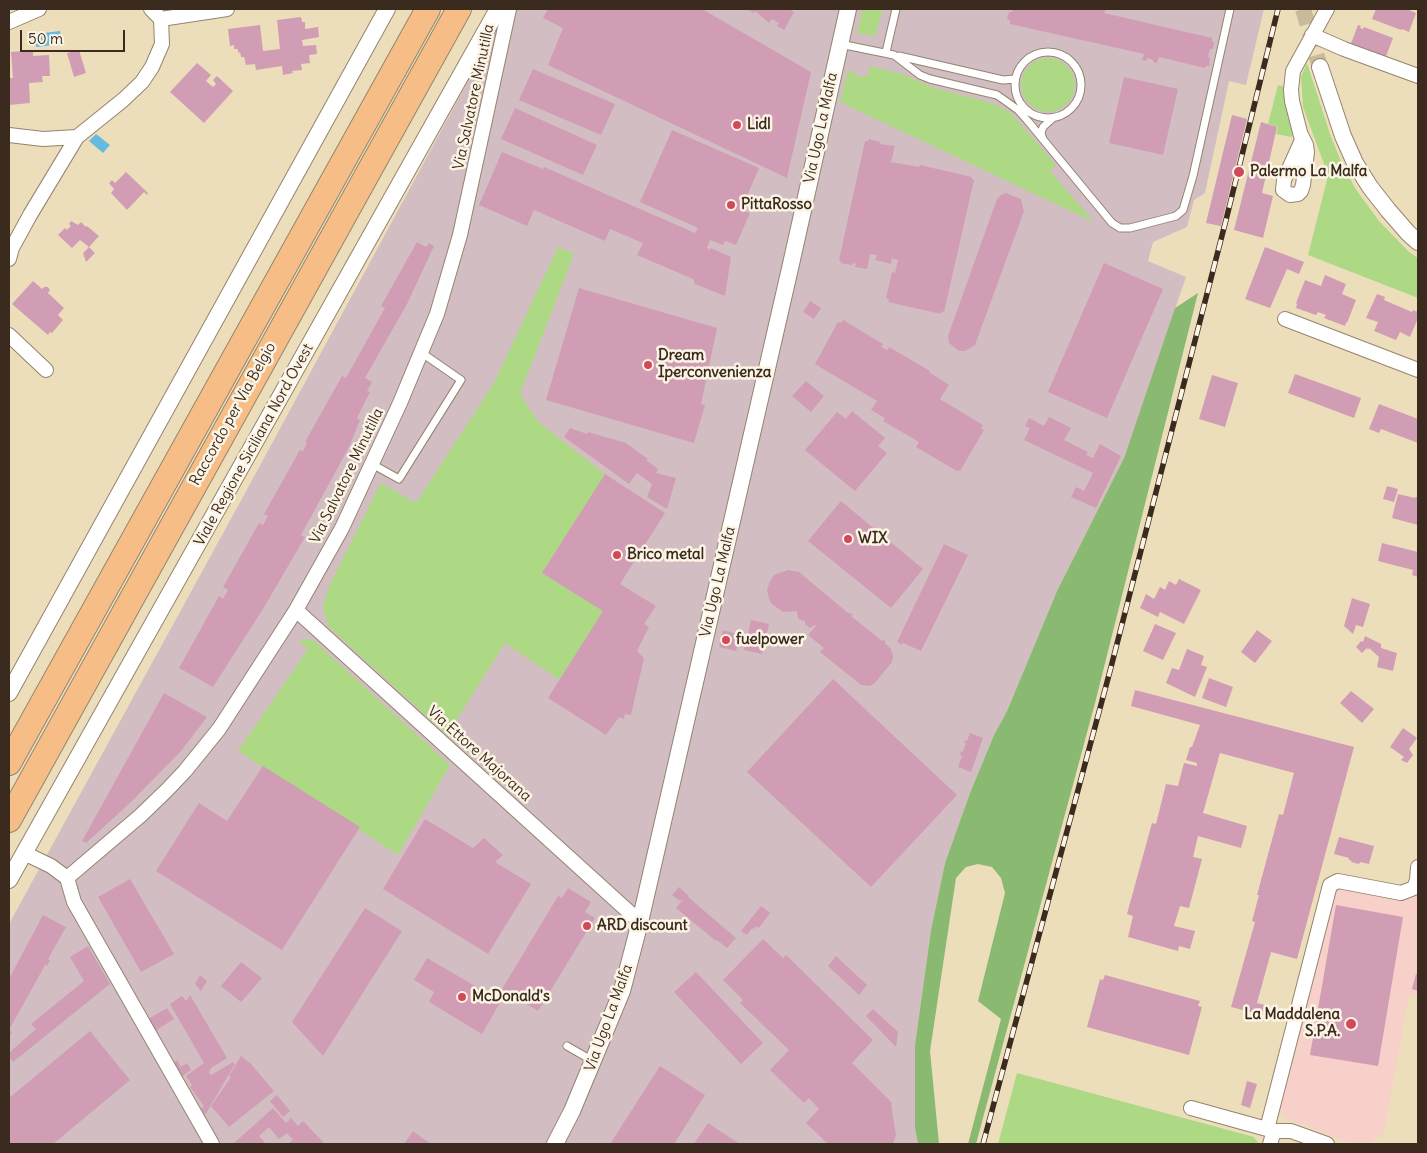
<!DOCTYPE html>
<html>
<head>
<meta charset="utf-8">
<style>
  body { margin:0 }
  #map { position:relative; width:1427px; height:1153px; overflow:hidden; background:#ecdebb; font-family:Delius,sans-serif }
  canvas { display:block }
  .frame { position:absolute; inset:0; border:10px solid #3b2a1e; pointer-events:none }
  .scale { position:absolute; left:20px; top:30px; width:105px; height:22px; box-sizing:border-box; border:2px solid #3b2a1e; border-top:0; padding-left:6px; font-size:15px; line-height:18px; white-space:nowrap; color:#3b2a1e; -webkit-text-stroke:4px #fcf5e5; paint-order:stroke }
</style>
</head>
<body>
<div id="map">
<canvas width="1427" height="1153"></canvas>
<div class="frame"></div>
<div class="scale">50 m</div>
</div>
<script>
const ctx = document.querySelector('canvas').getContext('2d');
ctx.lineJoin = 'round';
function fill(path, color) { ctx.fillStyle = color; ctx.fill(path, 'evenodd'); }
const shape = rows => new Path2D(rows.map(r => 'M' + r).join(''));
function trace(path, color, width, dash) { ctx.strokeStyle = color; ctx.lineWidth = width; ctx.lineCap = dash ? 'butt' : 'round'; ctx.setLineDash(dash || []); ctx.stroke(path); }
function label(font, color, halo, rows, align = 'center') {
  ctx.font = font + ' Delius,sans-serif'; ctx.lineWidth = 5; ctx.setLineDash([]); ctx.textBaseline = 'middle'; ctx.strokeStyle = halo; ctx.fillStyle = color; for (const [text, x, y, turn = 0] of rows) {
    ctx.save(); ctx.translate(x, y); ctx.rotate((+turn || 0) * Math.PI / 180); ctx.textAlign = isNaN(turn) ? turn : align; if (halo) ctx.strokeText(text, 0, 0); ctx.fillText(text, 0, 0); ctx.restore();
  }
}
const built = shape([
  [1340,888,1402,900,1414,896,1418,891,1418,996,1409,994,1383,1137,1377,1134,1372,1144,1351,1144,1287,1119,1278,1110,1334,890]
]);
const industrial = shape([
  [507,9,1264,9,1246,85,1229,81,1205,193,1194,200,1187,227,1153,242,1148,261,1186,277,1124,458,1057,591,1007,711,994,735,970,793,945,863,931,930,915,1045,915,1128,918,1144,9,1144,9,924,250,484]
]);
const green = shape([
  [863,9,883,9,875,36,857,33],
  '1021 85a27 27 0 1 1 54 0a27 27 0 1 1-54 0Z',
  [1307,63,1330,134,1340,159,1355,188,1379,221,1409,252,1418,258,1418,298,1308,255,1327,180,1327,172,1303,107,1301,77],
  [870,66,902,74,934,88,989,102,1010,112,1056,165,1050,171,1094,222,840,102,848,70,860,77,868,75],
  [1278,85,1286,87,1294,134,1291,137,1276,134,1278,127,1268,124],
  [558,247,574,254,520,394,538,422,605,474,542,573,603,611,560,680,505,643,447,735,329,627,325,616,323,604,331,582,381,483,416,503,494,383],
  [305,639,313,640,450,765,398,855,238,751,308,649,299,641],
  [1017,1073,1254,1137,1258,1143,998,1144]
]);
const forest = shape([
  [1198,293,1095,703,976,1144,968,1144,1001,1019,978,1001,1005,893,1001,878,992,867,978,864,966,867,956,878,930,1051,939,1144,918,1144,915,1128,915,1045,931,930,945,863,970,793,994,735,1007,711,1057,591,1124,458,1175,308]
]);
const water = shape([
  [60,31,62,44,36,47,35,34],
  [96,134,110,145,103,153,89,141]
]);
const building = shape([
  [548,9,702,9,811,72,787,178,548,65,563,28,543,18],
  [747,9,792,9,791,10,794,12,784,30,777,26,779,23,772,19,769,23,755,11,754,13],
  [1013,9,1106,9,1104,13,1212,38,1212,41,1214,42,1213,49,1210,49,1208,57,1210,58,1209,66,1206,66,1205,68,1159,57,1157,63,1153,62,1153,60,1147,58,1146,61,1142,60,1144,54,1010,24,1010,20,1007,19,1009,12,1012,12],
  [1376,9,1410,9,1409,10,1416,13,1409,32,1402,29,1401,30,1372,19],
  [301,17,302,22,305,22,305,29,318,27,319,37,302,40,303,46,316,45,317,54,309,55,310,63,301,64,302,70,292,71,293,73,283,75,282,66,256,70,255,64,246,65,244,57,241,57,240,52,238,53,238,49,234,49,234,45,230,46,228,29,260,25,263,51,280,49,277,20],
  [1358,25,1361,26,1360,28,1363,29,1364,27,1393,38,1385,59,1350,46],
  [33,50,33,56,49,55,50,76,42,76,43,82,29,83,30,103,9,105,9,78,13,78,11,52],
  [79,50,86,73,74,77,67,53],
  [197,63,211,75,206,81,213,87,216,84,213,80,217,76,233,91,204,123,170,92],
  [533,69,615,104,601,135,519,100],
  [1124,77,1178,89,1163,155,1109,143],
  [515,108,597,145,583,175,501,139],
  [1232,115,1247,119,1221,226,1206,223],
  [1261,122,1277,127,1262,193,1273,196,1263,238,1234,230],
  [672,130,759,168,741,210,750,213,736,245,725,241,723,245,710,240,707,248,710,250,711,248,731,257,725,296,695,284,693,279,637,255,643,243,610,229,605,241,534,210,527,226,479,205,502,152,543,169,544,167,695,233,698,228,640,202],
  [869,139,880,142,880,144,895,146,891,162,919,167,920,165,972,177,972,179,974,180,944,312,942,311,941,314,888,302,889,299,886,298,892,272,895,273,898,260,892,258,891,264,875,260,877,255,870,254,867,269,855,267,856,264,853,263,852,265,840,263,841,261,839,260,865,141,868,141],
  [126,172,148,193,147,195,144,192,127,210,111,193,114,189,109,183,112,180,115,183],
  [1006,193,1021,199,1024,211,975,345,965,351,959,351,949,343,948,336,997,199,1001,195],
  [71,221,78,225,81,222,86,227,87,226,99,236,89,247,80,240,72,248,58,235,65,228,67,230,71,226,69,224],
  [417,242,426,247,429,243,434,246,407,304,365,378,372,382,367,391,370,392,357,418,360,420,349,447,301,535,305,537,263,609,213,687,179,668,219,596,223,599,228,590,223,587,259,523,263,525,268,516,264,514,300,450,303,451,307,443,305,442,342,376,346,378,385,308,381,306],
  [89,247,95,253,86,262,83,253],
  [1265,247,1304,262,1299,274,1287,269,1270,308,1245,299],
  [1104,263,1163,289,1107,418,1048,392],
  [1325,275,1346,284,1342,294,1356,300,1347,323,1346,322,1345,326,1324,318,1326,315,1318,312,1316,315,1296,308,1297,304,1296,303,1305,280,1321,286],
  [33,281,42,289,44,287,48,287,50,290,48,293,64,308,58,315,63,320,52,333,50,332,48,335,12,304],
  [579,288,717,328,701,404,705,405,694,443,546,400],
  [1377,294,1385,297,1384,300,1412,312,1413,310,1418,312,1418,318,1410,337,1400,332,1396,340,1374,331,1378,322,1366,318],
  [810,301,821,308,814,319,803,312],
  [843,320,883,344,881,347,887,350,889,347,930,371,929,372,949,385,940,399,983,425,981,428,984,430,960,471,958,470,957,471,916,447,919,442,883,421,885,418,871,410,877,401,815,364,838,322,841,323],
  [1295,374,1361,398,1354,418,1288,393],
  [1212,375,1238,383,1225,427,1199,419],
  [806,381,824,396,811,412,792,396],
  [1379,404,1418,419,1418,443,1381,429,1379,433,1369,429],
  [852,411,885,438,878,446,887,453,855,491,805,450,837,412,846,419],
  [1049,417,1071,428,1064,440,1088,452,1086,455,1093,458,1100,444,1121,456,1096,508,1071,497,1076,487,1084,491,1093,473,1024,440,1030,428,1025,426,1029,418,1044,426],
  [570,428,587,434,588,432,626,443,648,459,646,460,658,469,656,473,676,478,667,509,647,497,652,484,637,473,629,484,564,437],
  [605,474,665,513,620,584,656,606,644,624,649,627,637,651,644,658,631,715,625,714,624,719,619,717,606,735,548,698,603,611,542,573],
  [1387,486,1398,489,1394,502,1383,499],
  [1398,494,1415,498,1415,497,1418,497,1418,525,1392,518],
  [841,501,923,569,891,608,808,541],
  [1382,543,1418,552,1418,577,1412,575,1413,570,1378,561],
  [944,544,968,555,921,651,903,643,902,645,897,642],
  [788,570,799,572,848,613,853,614,851,616,882,641,883,640,885,641,885,643,891,649,893,656,892,662,874,684,869,686,861,685,820,652,824,648,808,635,816,626,815,625,810,628,805,624,805,621,798,619,797,611,783,612,772,604,769,599,767,590,770,581,774,575],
  [1179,579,1201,590,1184,624,1160,612,1158,617,1140,608,1146,594,1154,599,1160,587,1165,590,1169,581,1176,585],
  [1352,598,1370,604,1363,627,1356,625,1353,634,1344,626],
  [751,620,769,624,762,654,744,650],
  [1155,624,1176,633,1163,660,1143,651],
  [723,630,741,635,736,651,719,647],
  [1257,630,1272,641,1255,663,1241,652],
  [1365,636,1381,644,1381,648,1397,653,1393,671,1377,667,1379,657,1369,648,1368,650,1367,648,1362,653,1356,647,1361,641,1363,642],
  [1187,649,1204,656,1201,665,1207,667,1195,697,1166,683,1172,668,1179,670],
  [1209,678,1233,687,1226,707,1202,698],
  [833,679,957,795,871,887,747,772],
  [1135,690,1354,747,1297,959,1271,952,1257,1003,1265,1005,1262,1015,1231,1007,1255,922,1252,921,1259,895,1257,895,1279,814,1283,815,1294,773,1220,753,1203,813,1247,826,1241,848,1198,836,1193,857,1202,859,1189,908,1180,906,1174,926,1195,931,1190,949,1179,946,1178,951,1128,937,1133,916,1127,914,1152,823,1156,824,1166,784,1178,786,1184,763,1197,766,1197,763,1186,760,1190,747,1192,747,1200,725,1131,706],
  [1351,691,1374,709,1362,723,1340,703],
  [164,693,207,717,181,751,131,802,86,843,82,841],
  [1403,728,1417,738,1409,749,1413,755,1407,763,1401,760,1404,757,1390,747],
  [970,733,983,738,971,772,958,767,962,756,960,755,961,751,963,752,966,743,964,743,965,740,967,741],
  [263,766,360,827,282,950,156,871,199,803,227,821],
  [425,819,473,848,484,838,503,855,495,862,531,884,488,954,383,889],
  [1339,837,1374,846,1369,864,1360,862,1359,864,1351,862,1352,861,1349,860,1349,858,1334,854],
  [130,879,174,954,141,972,98,897],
  [679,887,689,896,688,897,736,938,727,948,717,940,716,941,676,908,683,900,682,900,680,901,672,895],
  [568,888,591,902,585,912,595,918,538,1011,502,989,558,896,562,898],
  [1336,905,1403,917,1378,1066,1310,1055],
  [761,906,770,913,759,928,756,926,754,929,752,928,747,935,741,931],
  [365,908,402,931,323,1056,292,1022],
  [43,915,66,927,48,959,50,960,47,966,45,965,9,1030,12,1032,9,1037,9,979],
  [763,939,783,958,786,955,873,1040,852,1063,892,1103,891,1104,896,1135,893,1144,828,1144,806,1123,819,1109,809,1098,804,1103,770,1070,789,1050,740,1003,743,1000,723,980],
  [88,946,110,984,13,1062,9,1056,9,1053,36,1029,31,1024,84,981,70,957],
  [836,956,867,985,859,995,828,966],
  [427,958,501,1001,482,1034,429,1002,434,992,414,980],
  [241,962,262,978,241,1002,221,986],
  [696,972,763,1043,741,1064,674,992],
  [1416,974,1418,975,1418,991,1412,989],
  [200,975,207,981,201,991,195,984],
  [1105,975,1200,1001,1198,1006,1202,1007,1189,1055,1087,1027,1100,979,1103,980],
  [190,995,227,1058,211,1068,209,1073,211,1075,233,1062,235,1064,205,1115,201,1109,204,1106,190,1087,192,1085,186,1076,204,1063,170,1004,182,996,186,1001],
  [167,1008,174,1019,155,1031,148,1019],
  [873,1009,898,1032,896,1047,866,1016],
  [90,1031,130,1080,53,1144,9,1144,9,1098],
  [241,1056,250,1063,274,1091,229,1127,211,1106,231,1077,229,1076],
  [177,1060,181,1067,187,1063,191,1070,181,1077,173,1063],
  [660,1066,705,1095,674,1144,610,1144],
  [1247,1081,1257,1084,1250,1108,1241,1105],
  [277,1095,290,1111,283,1117,270,1101],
  [273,1108,286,1123,291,1118,298,1126,303,1121,325,1144,288,1144,293,1140,287,1133,279,1139,269,1127,259,1136,266,1144,233,1144],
  [708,1123,740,1144,694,1144],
  [413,1131,431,1144,404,1144]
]);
const tertiaryTunnel = shape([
  [1303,9,1320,67]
]);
const service = shape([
  [840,44,894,55,920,75,930,79,997,95,1007,102,1018,110,1027,120,1112,223,1120,228,1130,228,1176,216,1183,210,1193,176,1230,9],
  '1015 85a33 33 0 1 1 66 0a33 33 0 1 1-66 0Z',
  [886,52,896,9],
  [899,56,1003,80,1015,79],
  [1043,139,1041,133,1043,127,1053,118],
  [372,464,399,479,461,380,422,353],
  [567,1046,593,1061]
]);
const minor = shape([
  [161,19,227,9],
  [9,22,39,9],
  [1312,35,1344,49,1418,76],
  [9,135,43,139,77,137],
  [1301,135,1306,145,1307,152,1303,185,1301,191,1298,194,1290,195,1283,190,1284,180,1302,140,1292,101,1291,90,1293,71,1327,9],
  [9,259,12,248,30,215,77,137,123,100,142,82,152,67,162,44,161,19,151,9],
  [1285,319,1418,370],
  [9,335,46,370],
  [296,610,640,922],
  [24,853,51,866,67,878,74,902,212,1144],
  [67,878,140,816,167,790,185,771,219,729,296,610,342,528,400,403,437,314,460,235,509,9],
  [1191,1108,1274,1131,1270,1144],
  [1267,1129,1330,885,1338,881,1401,893,1414,888,1417,880,1418,867],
  [1274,1131,1291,1131,1327,1144]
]);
const tertiary = shape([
  [1320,67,1343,136,1355,163,1370,187,1388,210,1408,233,1418,242],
  [9,693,387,9],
  [9,880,498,9],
  [555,1144,572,1111,622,991,640,922,791,264,848,9]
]);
const motorway = shape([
  [9,763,428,9],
  [9,820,459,9]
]);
const rail = shape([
  [983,1144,1110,671,1226,220,1278,9]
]);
const markers = [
  [737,125,5,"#d1495b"],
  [1239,172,6,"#d1495b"],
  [731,205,5,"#d1495b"],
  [648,365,5,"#d1495b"],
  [848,539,5,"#d1495b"],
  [617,555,5,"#d1495b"],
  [726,640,5,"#d1495b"],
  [587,926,5,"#d1495b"],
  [462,997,5,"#d1495b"],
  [1351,1024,6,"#d1495b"]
];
const streetNames = [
  ["Via Salvatore Minutilla",474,97,-78],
  ["Via Ugo La Malfa",821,128,-78],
  ["Raccordo per Via Belgio",233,414,-61],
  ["Viale Regione Siciliana Nord Ovest",254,445,-61],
  ["Via Salvatore Minutilla",347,476,-64],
  ["Via Ugo La Malfa",718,582,-77],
  ["Via Ettore Majorana",479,754,42],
  ["Via Ugo La Malfa",609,1018,-70]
];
const poiNames = [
  ["Lidl",747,125],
  ["Palermo La Malfa",1250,172],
  ["PittaRosso",741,205],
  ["Dream",658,356],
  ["Iperconvenienza",658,373],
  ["WIX",858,539],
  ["Brico metal",627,555],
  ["fuelpower",736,640],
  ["ARD discount",597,926],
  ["McDonald's",472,997],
  ["La Maddalena",1340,1015,"right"],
  ["S.P.A.",1340,1032,"right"]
];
fill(built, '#f7d0ca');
fill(industrial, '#d2bec2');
fill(green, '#aed984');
fill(forest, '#8ab972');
fill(water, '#63bbe0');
fill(building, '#d19db4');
trace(tertiaryTunnel, '#c9ba9c', 16, [16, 8]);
trace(service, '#94846c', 9);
trace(minor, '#94846c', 16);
trace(tertiary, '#94846c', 18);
trace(motorway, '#94846c', 26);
trace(service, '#fff', 7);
trace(minor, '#fff', 14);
trace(tertiary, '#fff', 16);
trace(motorway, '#f6be86', 24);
trace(rail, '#3b2a1e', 5.5);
trace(rail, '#fcf5e5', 4, [11]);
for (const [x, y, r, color] of markers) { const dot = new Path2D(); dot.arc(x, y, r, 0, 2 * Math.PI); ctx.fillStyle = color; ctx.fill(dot); trace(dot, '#fcf5e5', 2); }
label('15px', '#3b2a1e', '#fcf5e5', streetNames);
label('bold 15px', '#3b2a1e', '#fcf5e5', poiNames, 'left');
</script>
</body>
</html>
